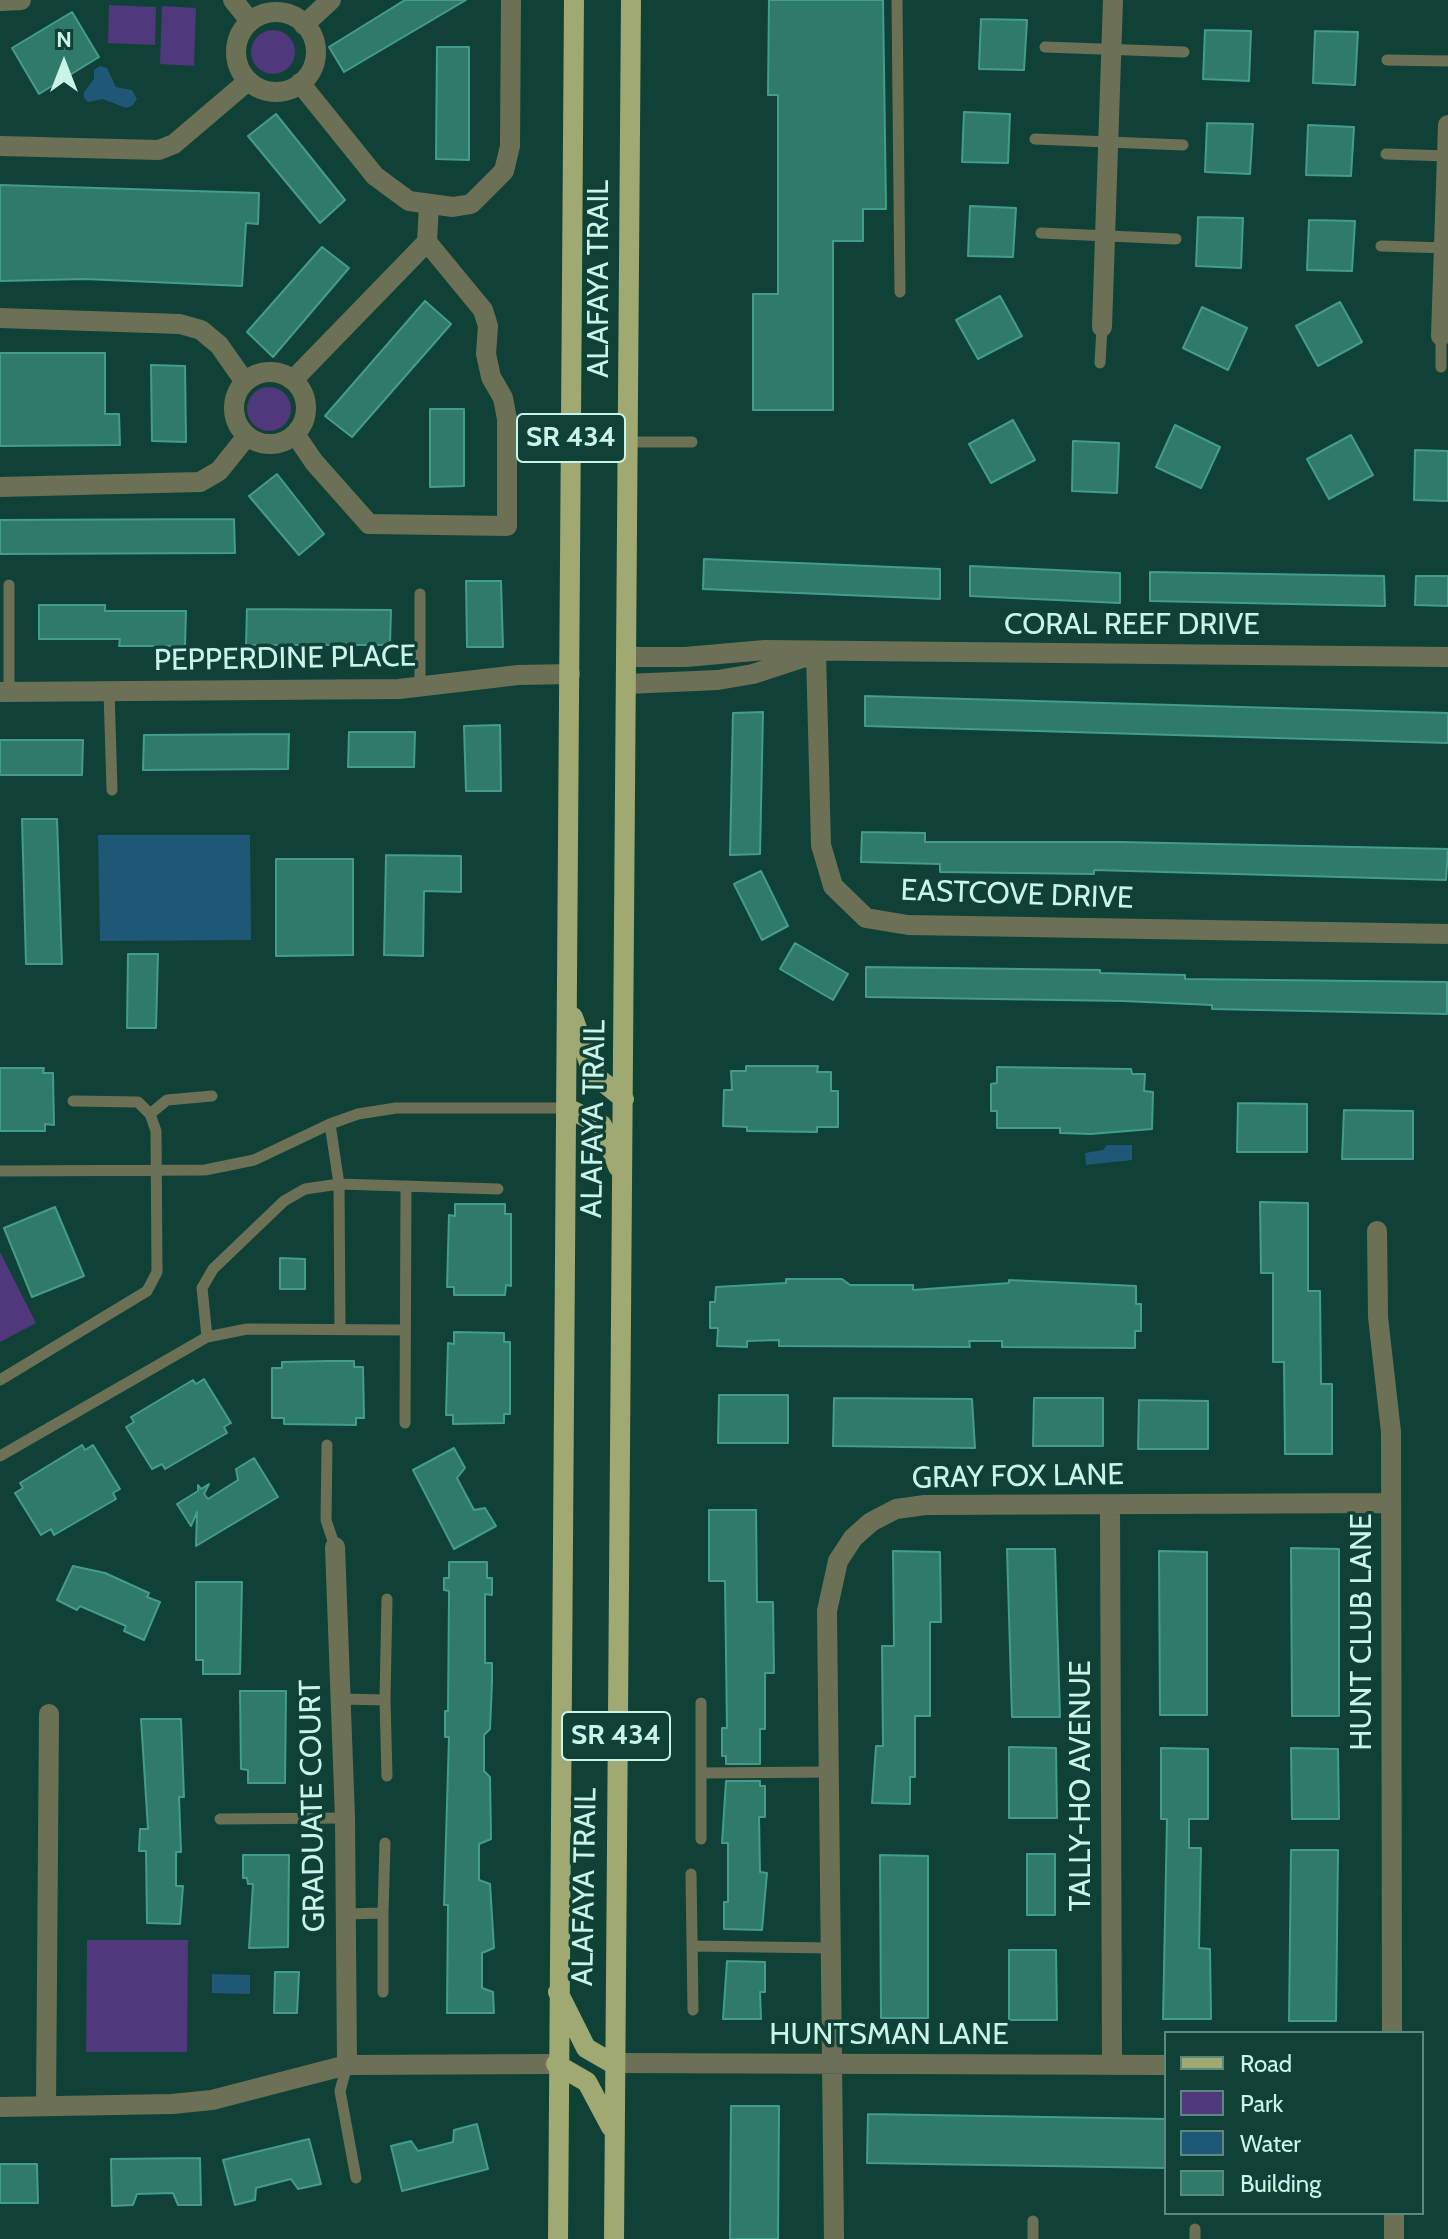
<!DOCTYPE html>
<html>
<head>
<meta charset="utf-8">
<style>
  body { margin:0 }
  #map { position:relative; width:1448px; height:2239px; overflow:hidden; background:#104137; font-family:Cabin,sans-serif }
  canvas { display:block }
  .legend { position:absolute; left:1164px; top:2031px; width:260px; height:184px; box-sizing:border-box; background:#104137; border:2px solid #5a897e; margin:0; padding:10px 14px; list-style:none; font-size:24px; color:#caf4e8 }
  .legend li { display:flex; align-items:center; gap:16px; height:40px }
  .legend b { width:40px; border:2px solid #5a897e }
  .north { position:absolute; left:24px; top:24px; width:80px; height:80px; -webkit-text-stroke:6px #104137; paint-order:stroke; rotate:0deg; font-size:22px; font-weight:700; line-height:32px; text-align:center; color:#caf4e8 }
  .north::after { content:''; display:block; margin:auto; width:28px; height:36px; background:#caf4e8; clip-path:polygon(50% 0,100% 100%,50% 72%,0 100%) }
</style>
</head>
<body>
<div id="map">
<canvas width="1448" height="2239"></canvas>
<ul class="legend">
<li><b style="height:10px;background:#9fa971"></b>Road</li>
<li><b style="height:22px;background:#4f387c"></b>Park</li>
<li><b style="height:22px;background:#1f5776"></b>Water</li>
<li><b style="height:22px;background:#307a6a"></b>Building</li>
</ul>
<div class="north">N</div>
</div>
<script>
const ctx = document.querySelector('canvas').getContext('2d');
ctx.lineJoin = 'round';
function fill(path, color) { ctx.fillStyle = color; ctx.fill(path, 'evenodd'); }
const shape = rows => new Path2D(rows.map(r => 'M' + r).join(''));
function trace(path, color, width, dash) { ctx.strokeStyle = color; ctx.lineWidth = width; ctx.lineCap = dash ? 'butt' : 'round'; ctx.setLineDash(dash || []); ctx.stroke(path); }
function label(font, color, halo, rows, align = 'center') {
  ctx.font = font + ' Cabin,sans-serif'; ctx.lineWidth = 7; ctx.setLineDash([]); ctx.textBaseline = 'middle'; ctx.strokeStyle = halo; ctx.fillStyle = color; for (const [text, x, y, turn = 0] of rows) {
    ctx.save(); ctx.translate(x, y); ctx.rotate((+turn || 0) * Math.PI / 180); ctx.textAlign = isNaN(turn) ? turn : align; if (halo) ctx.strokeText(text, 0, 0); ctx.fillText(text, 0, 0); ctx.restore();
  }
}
const green = shape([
  [109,5,156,7,155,45,108,43],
  [162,6,196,8,194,66,160,64],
  '251 52a22 22 0 1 1 44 0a22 22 0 1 1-44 0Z',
  '247 409a22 22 0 1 1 44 0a22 22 0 1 1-44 0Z',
  [0,1252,36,1323,0,1342],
  [87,1940,188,1940,187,2052,86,2052]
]);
const water = shape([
  [100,66,107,68,116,87,132,90,137,99,132,106,126,108,103,99,88,102,84,98,84,92,94,79,94,70],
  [98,835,250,835,251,940,100,941],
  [1107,1145,1132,1145,1132,1160,1086,1165,1085,1153,1103,1150],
  [212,1974,250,1975,250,1994,212,1993]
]);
const building = shape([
  [405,0,466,0,344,72,329,47,405,0],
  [769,0,883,0,886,209,863,209,863,241,833,241,833,410,753,410,753,294,778,294,778,95,768,95,769,0],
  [72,12,99,57,39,94,12,48,72,12],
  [981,19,1027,20,1024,70,979,69,981,19],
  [1205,30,1251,31,1249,81,1203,79,1205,30],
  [1315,31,1358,32,1355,85,1313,83,1315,31],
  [437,47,469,47,469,160,436,159,437,47],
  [964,112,1010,114,1008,163,962,162,964,112],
  [276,114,345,200,320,223,248,136,276,114],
  [1207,123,1253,124,1250,174,1205,172,1207,123],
  [1308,125,1354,127,1351,176,1306,175,1308,125],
  [0,185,259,193,258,224,246,223,242,286,85,279,0,281,0,185],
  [970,206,1016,208,1013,257,968,256,970,206],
  [1198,217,1243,218,1241,268,1196,266,1198,217],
  [1309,220,1355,221,1352,271,1307,270,1309,220],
  [322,247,349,268,273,357,247,332,322,247],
  [1000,296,1022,336,978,359,956,320,1000,296],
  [425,301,451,324,352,437,325,416,425,301],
  [1340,302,1362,342,1318,366,1296,326,1340,302],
  [1202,307,1247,328,1228,370,1183,348,1202,307],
  [0,353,105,353,105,414,119,414,120,445,0,446,0,353],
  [151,365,185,366,186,442,152,441,151,365],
  [430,409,464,409,464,486,430,487,430,409],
  [1013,420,1035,460,991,483,969,444,1013,420],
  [1175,425,1220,447,1201,488,1156,467,1175,425],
  [1351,435,1373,475,1329,499,1307,459,1351,435],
  [1073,441,1119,443,1117,493,1072,491,1073,441],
  [1415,450,1448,451,1448,501,1414,500,1415,450],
  [277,474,324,534,299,555,249,496,277,474],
  [234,519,235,553,0,554,0,520,234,519],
  [704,559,940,569,940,599,703,589,704,559],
  [970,566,1120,573,1120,603,970,596,970,566],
  [1150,572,1384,576,1385,606,1150,601,1150,572],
  [1416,576,1448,576,1448,606,1415,605,1416,576],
  [466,581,501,581,503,647,467,647,466,581],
  [39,605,105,605,105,611,186,611,185,646,119,646,120,639,39,639,39,605],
  [247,609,391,610,390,645,246,645,247,609],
  [865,696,1448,713,1448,743,865,726,865,696],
  [763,712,760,854,730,855,733,713,763,712],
  [500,725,501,791,466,791,464,726,500,725],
  [349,732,415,732,414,767,348,767,349,732],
  [289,734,288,769,143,770,144,735,289,734],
  [0,740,83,740,82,775,0,775,0,740],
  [22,819,57,819,62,964,26,964,22,819],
  [862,832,925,833,925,842,1121,842,1448,849,1446,880,1094,870,1094,874,940,872,940,864,861,862,862,832],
  [386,855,461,856,461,892,424,891,423,956,384,955,386,855],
  [276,859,353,859,353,955,276,956,276,859],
  [761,871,788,926,762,940,734,884,761,871],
  [795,943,848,974,833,1000,780,969,795,943],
  [128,954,158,954,156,1028,127,1028,128,954],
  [866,967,1100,970,1100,973,1185,975,1185,979,1447,982,1447,1014,1212,1009,1212,1005,1123,1001,866,997,866,967],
  [746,1066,818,1066,817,1072,831,1072,831,1091,838,1091,838,1127,817,1127,817,1132,747,1131,747,1127,723,1126,724,1090,732,1090,731,1071,746,1071,746,1066],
  [997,1067,1131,1069,1132,1074,1145,1074,1144,1091,1153,1092,1152,1129,1091,1134,1060,1133,1060,1128,997,1128,997,1111,991,1111,991,1084,997,1083,997,1067],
  [0,1068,44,1068,43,1073,53,1073,54,1125,45,1124,45,1131,0,1131,0,1068],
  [1238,1103,1307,1104,1307,1152,1237,1152,1238,1103],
  [1344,1110,1413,1111,1413,1159,1342,1159,1344,1110],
  [1260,1202,1308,1203,1308,1291,1320,1291,1321,1384,1332,1384,1332,1454,1285,1454,1284,1362,1273,1362,1273,1273,1261,1273,1260,1202],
  [455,1204,505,1204,505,1214,511,1214,511,1286,506,1285,505,1295,454,1295,454,1287,447,1287,449,1215,455,1216,455,1204],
  [55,1207,84,1276,32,1297,4,1228,55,1207],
  [280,1258,305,1259,305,1289,280,1289,280,1258],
  [786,1279,842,1279,850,1285,913,1285,913,1290,1009,1283,1009,1280,1136,1286,1136,1304,1141,1304,1141,1331,1135,1331,1135,1348,1002,1347,1002,1341,969,1341,970,1347,779,1346,779,1340,747,1341,747,1347,717,1346,718,1328,710,1328,710,1302,715,1302,716,1287,786,1283,786,1279],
  [454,1332,504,1333,504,1342,510,1342,510,1414,504,1414,504,1423,453,1424,453,1415,446,1415,448,1343,454,1344,454,1332],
  [327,1361,354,1361,354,1367,363,1367,364,1418,356,1418,356,1425,284,1424,284,1418,272,1418,272,1368,282,1368,282,1362,327,1361],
  [204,1379,231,1423,224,1427,227,1433,165,1469,162,1464,152,1469,126,1427,134,1422,131,1417,193,1380,196,1384,204,1379],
  [719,1395,788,1395,788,1443,718,1443,719,1395],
  [834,1398,972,1399,975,1448,833,1446,834,1398],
  [1034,1398,1103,1398,1103,1446,1033,1446,1034,1398],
  [1139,1400,1208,1401,1208,1449,1138,1449,1139,1400],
  [82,1445,85,1450,93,1445,120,1489,113,1493,116,1499,54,1535,51,1529,41,1535,15,1493,23,1488,20,1483,82,1445],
  [454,1448,465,1468,457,1478,474,1510,485,1508,496,1526,454,1549,413,1470,454,1448],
  [254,1458,278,1497,196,1546,197,1512,191,1526,177,1504,198,1491,198,1485,201,1489,209,1484,204,1494,208,1499,238,1480,236,1469,254,1458],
  [709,1510,756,1510,757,1602,773,1602,774,1673,765,1673,765,1729,760,1729,760,1764,726,1764,726,1756,722,1756,722,1728,727,1728,725,1581,709,1581,709,1510],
  [1291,1548,1339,1549,1339,1716,1292,1716,1291,1548],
  [1007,1549,1055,1549,1060,1717,1012,1717,1007,1549],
  [893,1551,940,1552,941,1622,930,1622,930,1716,915,1716,915,1777,910,1777,910,1804,872,1803,876,1746,883,1746,882,1646,894,1646,893,1551],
  [1159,1551,1207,1552,1207,1715,1160,1715,1159,1551],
  [449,1562,487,1562,487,1578,492,1578,492,1595,485,1594,485,1663,492,1663,492,1682,490,1729,484,1735,484,1771,490,1777,491,1839,479,1844,479,1880,490,1884,494,1948,482,1953,482,1988,493,1992,494,2013,447,2013,448,1905,444,1905,449,1737,445,1737,445,1711,448,1711,449,1599,449,1591,444,1590,444,1578,449,1578,449,1562],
  [73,1566,105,1573,149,1593,147,1597,160,1602,144,1640,124,1631,126,1626,80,1606,77,1610,57,1600,73,1566],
  [196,1582,242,1582,240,1674,203,1674,203,1660,196,1660,196,1582],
  [240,1691,286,1691,285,1783,248,1783,248,1770,241,1769,240,1691],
  [141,1719,181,1719,184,1797,179,1797,181,1852,176,1852,176,1886,183,1886,180,1924,147,1923,146,1851,139,1851,140,1829,148,1829,141,1719],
  [1009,1747,1056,1748,1057,1818,1009,1818,1009,1747],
  [1161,1748,1208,1749,1208,1819,1189,1819,1189,1848,1201,1848,1199,1948,1210,1949,1211,2019,1163,2019,1167,1819,1161,1819,1161,1748],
  [1291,1748,1338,1749,1339,1819,1292,1819,1291,1748],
  [726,1781,760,1781,760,1786,765,1786,765,1817,759,1817,760,1872,767,1873,762,1930,724,1929,724,1902,728,1902,728,1843,722,1843,726,1781],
  [1291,1850,1338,1850,1336,2021,1289,2021,1291,1850],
  [1027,1854,1055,1854,1055,1915,1027,1915,1027,1854],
  [243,1855,289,1855,288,1947,249,1948,253,1884,248,1884,247,1878,243,1878,243,1855],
  [880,1855,928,1856,928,2018,881,2018,880,1855],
  [1009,1950,1056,1950,1057,2020,1009,2020,1009,1950],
  [727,1961,765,1962,765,1992,760,1992,761,2019,723,2019,727,1961],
  [275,1972,299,1972,297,2013,274,2013,275,1972],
  [731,2106,779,2106,778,2239,730,2239,731,2106],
  [868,2114,1166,2119,1166,2168,867,2163,868,2114],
  [477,2124,488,2169,402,2191,391,2146,411,2141,418,2151,453,2142,454,2130,477,2124],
  [309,2139,321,2184,298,2189,291,2179,256,2188,255,2200,235,2205,223,2160,309,2139],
  [200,2158,201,2205,178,2205,173,2193,137,2194,133,2205,112,2206,111,2159,200,2158],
  [0,2164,37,2164,38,2203,0,2203,0,2164]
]);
const lane = shape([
  [897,0,900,292],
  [1045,47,1184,52],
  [1387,60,1448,61],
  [1035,139,1183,145],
  [1386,154,1448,156],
  [1041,233,1176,239],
  [1381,246,1448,248],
  [1100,363,1102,327],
  [1441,367,1441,336],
  [628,442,692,442],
  [420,687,420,594],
  [109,691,112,790],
  [9,692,9,585],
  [150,1114,167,1100,212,1096],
  [330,1124,339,1184,340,1329],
  [0,1171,205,1170,254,1160,330,1124,358,1114,396,1108,567,1108],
  [207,1337,202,1288,213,1269,284,1201,305,1189,339,1184,498,1189],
  [0,1380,147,1291,157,1272,156,1131,150,1114,138,1102,73,1101],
  [405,1423,406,1186],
  [327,1445,326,1520,335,1547],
  [0,1456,207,1337,247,1329,405,1330],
  [341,1699,385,1700,387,1599],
  [385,1700,387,1776],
  [701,1703,701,1839],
  [702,1773,830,1772],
  [220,1819,345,1818],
  [691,1874,693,2010],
  [383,1913,385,1843],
  [346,1914,383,1913,383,1992],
  [692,1946,831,1948],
  [347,2065,340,2091,356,2178],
  [1033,2221,1033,2239],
  [1195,2229,1195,2239]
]);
const street = shape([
  [233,0,250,21],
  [0,1,21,0],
  '236 52a40 40 0 1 1 80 0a40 40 0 1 1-80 0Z',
  [304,25,331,0],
  [300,83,375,176,409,201,453,207,471,204,504,171,510,146,511,0],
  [0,146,159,150,174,144,248,81],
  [0,318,180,324,201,330,219,345,245,382],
  [1102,327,1113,0],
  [1441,336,1448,125],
  '234 408a36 36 0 1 1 72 0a36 36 0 1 1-72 0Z',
  [293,380,427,242],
  [295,434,314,462,369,524,507,526,507,419,503,398,491,377,486,354,488,326,483,310,427,242,429,204],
  [0,487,200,482,219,471,247,436],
  [816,653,821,845,833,886,866,918,908,925,1448,934],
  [627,657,685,657,765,650,1448,657],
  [627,684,718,680,753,674,805,657],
  [0,692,399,689,518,675,570,674],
  [1377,1231,1378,1317,1391,1432,1392,2033],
  [1110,1506,1112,2065],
  [335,1547,345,1818,347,2065],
  [612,2063,1166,2065],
  [46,2106,49,1714],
  [0,2107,172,2104,212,2100,347,2065,556,2064],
  [1394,2213,1394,2239],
  [834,2239,827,1611,838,1561,853,1538,871,1522,896,1509,925,1505,1391,1503]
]);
const primary = shape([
  [573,1017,593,1074,624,1099],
  [567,1108,602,1125,618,1167],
  [558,1992,586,2048,612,2063],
  [556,2064,587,2082,611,2127],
  [558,2239,574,0],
  [614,2239,631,0]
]);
const shields = [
  [571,438,108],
  [616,1736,108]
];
const shieldNames = [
  ["SR 434",571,438],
  ["SR 434",616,1736]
];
const streetNames = [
  ["ALAFAYA TRAIL",599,279,-90],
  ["CORAL REEF DRIVE",1132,625],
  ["PEPPERDINE PLACE",285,659,-1],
  ["EASTCOVE DRIVE",1017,895,2],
  ["ALAFAYA TRAIL",594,1119,-89],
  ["GRAY FOX LANE",1018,1477,-1],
  ["HUNT CLUB LANE",1362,1632,-90],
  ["TALLY-HO AVENUE",1081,1786,-90],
  ["GRADUATE COURT",313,1806,-91],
  ["ALAFAYA TRAIL",585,1887,-89],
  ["HUNTSMAN LANE",889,2035]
];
fill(green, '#4f387c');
fill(water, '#1f5776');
fill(building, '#307a6a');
trace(building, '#439d8a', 2);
trace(lane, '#6c7156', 11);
trace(street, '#6c7156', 20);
trace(primary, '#9fa971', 20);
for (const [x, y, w] of shields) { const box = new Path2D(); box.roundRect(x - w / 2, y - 24, w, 48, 6); ctx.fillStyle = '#104137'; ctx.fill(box); trace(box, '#caf4e8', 2); }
label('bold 28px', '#caf4e8', null, shieldNames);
label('30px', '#caf4e8', '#104137', streetNames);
</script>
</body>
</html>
